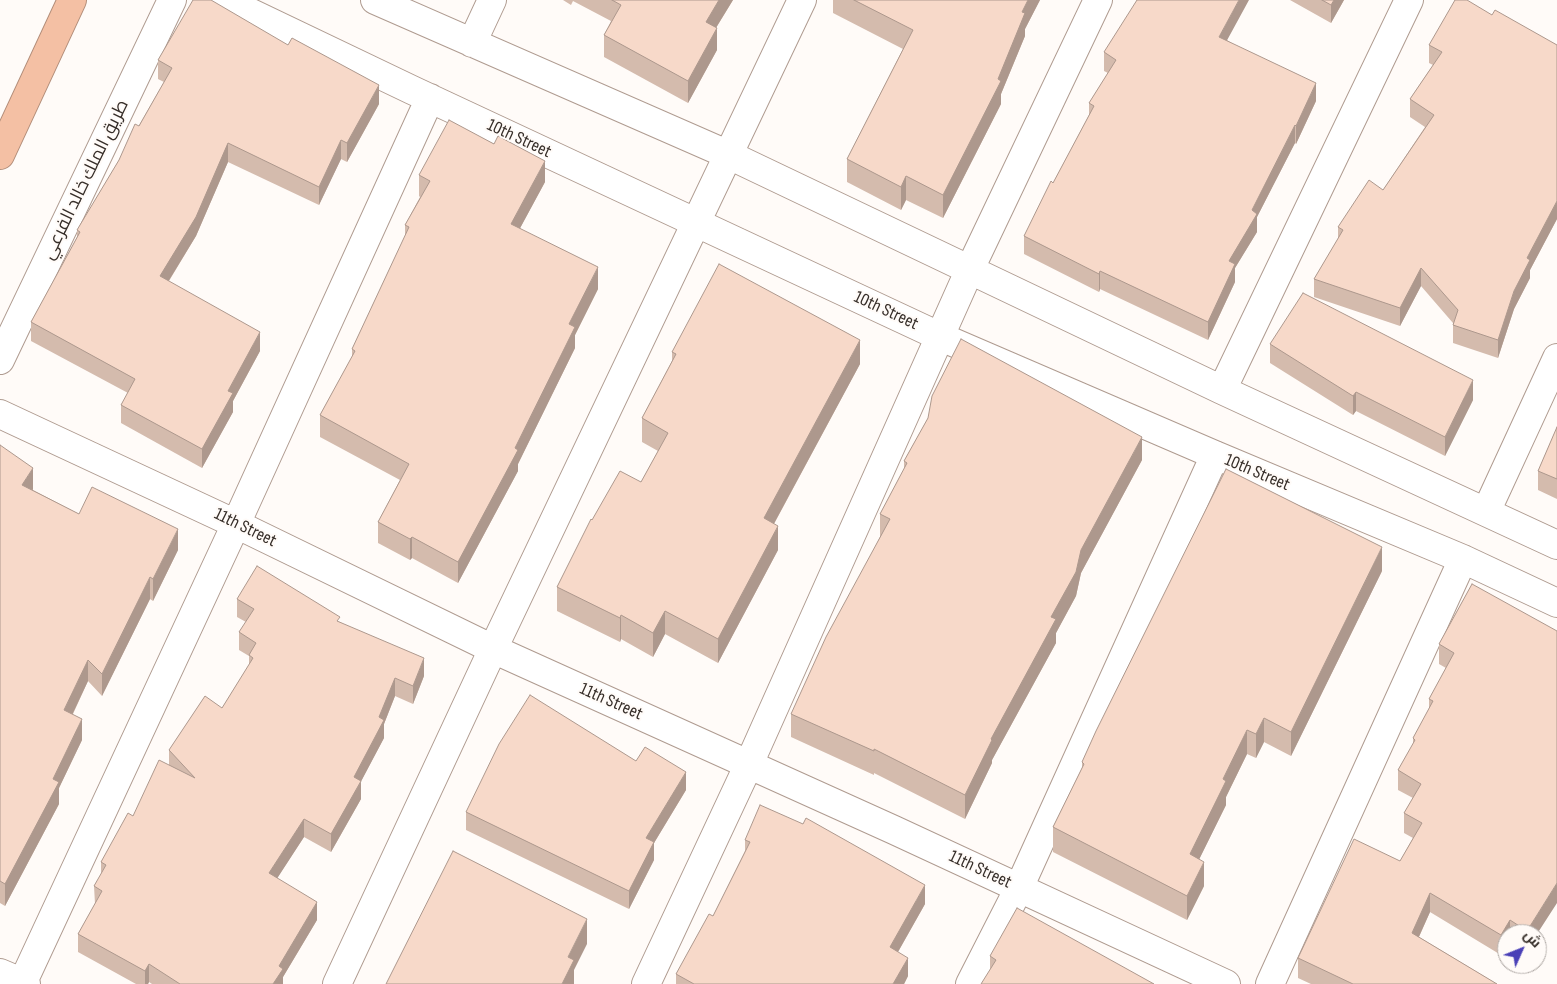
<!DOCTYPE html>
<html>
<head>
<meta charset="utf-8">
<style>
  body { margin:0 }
  #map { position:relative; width:1557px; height:984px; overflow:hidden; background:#fffbf8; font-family:"Sofia Sans Condensed",Cairo,sans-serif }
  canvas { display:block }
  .north { position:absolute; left:1497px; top:924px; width:50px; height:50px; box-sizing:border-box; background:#fffbf8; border:1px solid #afa9a5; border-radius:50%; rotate:46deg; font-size:14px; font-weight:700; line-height:20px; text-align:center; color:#362e29 }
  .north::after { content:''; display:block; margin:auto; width:18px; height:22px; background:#4a40b7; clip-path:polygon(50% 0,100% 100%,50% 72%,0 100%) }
</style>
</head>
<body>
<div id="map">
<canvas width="1557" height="984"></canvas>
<div class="north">ش</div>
</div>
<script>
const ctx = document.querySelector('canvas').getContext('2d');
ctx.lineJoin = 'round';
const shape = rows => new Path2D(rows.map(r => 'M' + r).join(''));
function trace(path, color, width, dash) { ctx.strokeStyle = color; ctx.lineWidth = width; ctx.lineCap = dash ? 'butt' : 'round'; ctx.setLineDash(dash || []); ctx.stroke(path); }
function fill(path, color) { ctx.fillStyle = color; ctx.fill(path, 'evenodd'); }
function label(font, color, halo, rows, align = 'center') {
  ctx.font = font + ' "Sofia Sans Condensed",Cairo,sans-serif'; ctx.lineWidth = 4; ctx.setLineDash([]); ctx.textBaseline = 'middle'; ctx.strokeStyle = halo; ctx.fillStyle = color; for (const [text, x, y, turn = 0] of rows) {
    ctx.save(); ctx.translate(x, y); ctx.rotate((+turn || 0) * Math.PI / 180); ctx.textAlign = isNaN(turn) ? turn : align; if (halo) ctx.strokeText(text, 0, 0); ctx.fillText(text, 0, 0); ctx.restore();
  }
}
const minor = shape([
  [224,0,412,90,941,337,1215,455,1463,559,1557,603],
  [375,0,729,155,1222,390,1557,545],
  [472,43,492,0],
  [0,360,172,0],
  [1222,390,1409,0],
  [0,414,236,524,493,649,894,830,1226,984],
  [1486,512,1557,358],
  [0,973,26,984],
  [22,984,236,524,430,98],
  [337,984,493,649,802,0],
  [646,984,749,764,970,269,1098,0],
  [970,984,1019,888,1215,455],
  [1270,984,1463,559]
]);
const highway = shape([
  [0,155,72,0]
]);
const wall = shape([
  [563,0,733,0,716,28,717,50,688,103,604,57,604,35,611,21,573,1,571,5],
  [833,0,1040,0,1025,29,1025,36,1001,94,1001,104,943,218,906,200,901,210,847,182,847,159,903,49,833,13],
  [1290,0,1344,0,1331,23],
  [1492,15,1557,45,1557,219,1530,270,1530,278,1514,309,1498,358,1453,343,1453,323,1421,286,1400,326,1314,297,1314,279,1338,239,1338,227,1383,190,1425,127,1410,117,1410,99,1433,65,1429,63,1429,45],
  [1227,40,1316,101,1296,144,1295,143,1257,217,1257,232,1235,268,1235,282,1208,340,1100,289,1099,292,1024,254,1024,236,1053,183,1089,115,1089,103,1108,73,1104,71,1104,52],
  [158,60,379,104,347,162,341,159,319,205,228,162,196,236,169,281,260,351,233,401,233,412,202,468,121,423,121,405,128,393,31,341,31,322,77,237,77,230,119,160,164,82,158,79],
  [419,175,545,182,520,228,598,289,575,335,575,348,518,464,518,471,458,583,412,558,410,560,378,543,378,522,400,480,320,437,320,415,352,357,352,349,405,236,405,225,420,197,419,196],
  [1270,344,1473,400,1445,456,1356,411,1353,415,1270,363],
  [672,352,860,364,774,524,778,550,718,663,665,634,653,657,621,639,620,642,557,611,557,587,592,520,641,482,658,451,642,442,642,418,672,361],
  [928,418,1142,460,1081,573,1076,596,1056,633,1056,643,992,760,992,763,965,819,874,773,874,775,791,737,791,714,880,537,880,514,904,469,904,461],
  [1557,427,1557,499,1538,490,1538,471],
  [0,445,33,489,33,490,79,514,178,550,153,601,150,599,102,696,88,681,73,714,82,740,59,788,59,804,5,906,0,903],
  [1382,571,1291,756,1264,742,1256,758,1247,754,1226,797,1226,805,1199,859,1204,886,1187,920,1053,852,1053,827,1082,768,1082,762],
  [1472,584,1537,934,1507,934,1507,945,1501,955,1430,912,1419,937,1497,984,1311,984,1298,978,1298,958,1400,861,1413,838,1404,833,1404,813,1413,798,1398,790,1398,770,1413,744,1413,738,1429,709,1429,699,1446,668,1439,664,1439,644],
  [237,599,340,622,424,676,413,704,395,696,384,724,384,738,361,781,361,799,331,852,304,837,277,878,317,920,283,977,283,984,152,984,149,982,148,984,136,984,78,952,78,934,95,904,94,886,101,875,101,862,169,765,169,750,222,708,249,665,249,656,239,650,239,632,246,622,237,617],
  [636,761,686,790,654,843,654,860,629,909,466,830,466,812],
  [745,840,925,904,898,952,908,976,904,984,676,984,676,974,713,916,745,851],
  [990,956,1154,984,990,969]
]);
const shadedWall = shape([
  [719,0,733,0,706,44,706,22],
  [1028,0,1040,0,1025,29,1025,36,1001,94,1001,104,943,218,943,195,998,79,1022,12],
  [1239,0,1249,0,1219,55,1219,37],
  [1334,0,1344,0,1331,23,1331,5],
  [717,28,717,50,688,103,688,81],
  [1316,83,1316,101,1296,144,1296,126],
  [379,85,379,104,347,162,347,143],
  [1295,125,1295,143,1257,217,1257,232,1235,268,1235,282,1208,340,1208,322,1229,261,1252,210],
  [341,140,341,159,319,205,319,187],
  [228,143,228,162,196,236,160,295,160,276],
  [545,161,545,182,511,245,511,224],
  [906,176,906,200,901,210,901,187],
  [1557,201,1557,219,1530,270,1530,278,1514,309,1498,358,1498,340,1514,291,1527,258],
  [598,267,598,289,575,335,575,348,518,464,518,471,458,583,458,562,515,448,569,324],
  [1421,268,1421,286,1400,326,1400,308],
  [1100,271,1100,289,1099,292,1099,274],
  [260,332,260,351,233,401,233,412,202,468,202,449,228,391],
  [860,340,860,364,764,542,764,518],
  [1473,380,1473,400,1445,456,1445,437],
  [1356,392,1356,411,1353,415,1353,396],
  [1142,437,1142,460,1081,573,1076,596,1056,633,1056,643,992,760,992,763,965,819,965,795,991,739,1051,617,1081,550],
  [33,468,33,489,22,507,22,485],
  [778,526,778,550,718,663,718,639],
  [178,529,178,550,153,601,153,579],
  [412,537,412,558,410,560,410,539],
  [1382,547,1382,571,1291,756,1291,732],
  [150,577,150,599,102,696,102,674],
  [665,611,665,634,653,657,653,633],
  [621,615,621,639,620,642,620,618],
  [424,658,424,676,413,704,413,686],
  [88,660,88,681,64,732,64,710],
  [395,678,395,696,384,724,384,738,355,793,361,781,361,799,331,852,331,834,354,777],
  [1264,718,1264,742,1256,758,1256,734],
  [82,719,82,740,59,788,59,804,5,906,5,884,53,779],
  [1247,730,1247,754,1226,797,1226,805,1190,878,1190,854,1223,779],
  [686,772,686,790,654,843,654,860,629,909,629,891,646,838],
  [304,819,304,837,269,891,269,873],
  [1204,862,1204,886,1187,920,1187,896],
  [1557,883,1557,903,1537,934,1527,934,1527,931],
  [925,885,925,904,890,966,890,947],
  [1430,893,1430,912,1412,952,1412,933],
  [317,902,317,920,283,977,283,984,273,984,279,966],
  [587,919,587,944,574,970,574,984,562,984,568,957],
  [1510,920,1510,934,1507,934,1507,945,1501,955,1501,935],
  [908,958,908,976,904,984,893,984],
  [149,964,149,982,148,984,145,984,145,971]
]);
const building = shape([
  [193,0,211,0,288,45,292,38,379,85,347,143,341,140,319,187,228,143,196,217,160,276,260,332,228,391,233,393,202,449,121,405,135,379,31,322,80,232,77,230,119,160,135,124,139,126,172,68,158,60,193,0],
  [612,0,719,0,706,22,717,28,688,81,604,35,621,5,612,0],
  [854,0,1028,0,1022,12,1025,13,998,79,1001,81,943,195,906,176,901,187,847,159,913,30,854,0],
  [1137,0,1239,0,1219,37,1316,83,1296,126,1295,125,1252,210,1257,214,1229,261,1235,264,1208,322,1100,271,1099,274,1024,236,1051,181,1053,183,1094,106,1089,103,1116,60,1104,52,1137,0],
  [1322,0,1334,0,1331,5,1322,0],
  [1455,0,1467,0,1492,15,1495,10,1557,45,1557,201,1527,258,1530,260,1514,291,1498,340,1453,325,1458,310,1421,268,1400,308,1314,279,1343,230,1338,227,1369,180,1383,190,1434,115,1410,99,1442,52,1429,45,1455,0],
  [449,120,494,144,498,136,545,161,511,224,598,267,569,324,575,327,515,448,518,450,458,562,412,537,410,539,378,522,409,464,320,415,355,351,352,349,409,227,405,225,430,181,419,175,449,120],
  [719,264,860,340,764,518,778,526,718,639,665,611,653,633,621,615,620,618,557,587,591,519,592,520,620,471,641,482,668,433,642,418,676,354,672,352,719,264],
  [1303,293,1473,380,1445,437,1356,392,1353,396,1270,344,1303,293],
  [961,339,1142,437,1081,550,1076,572,1051,617,1056,619,991,739,992,740,965,795,874,749,874,751,791,714,826,637,890,519,880,514,907,463,904,461,928,418,932,396,961,339],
  [1557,427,1557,479,1538,471,1557,427],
  [0,445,33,468,22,485,79,514,92,487,178,529,153,579,150,577,102,674,88,660,64,710,82,719,53,779,59,782,5,884,0,881,0,445],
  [1226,469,1382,547,1291,732,1264,718,1256,734,1247,730,1223,779,1226,781,1190,854,1204,862,1187,896,1053,827,1084,764,1082,762,1096,731,1226,469],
  [257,566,340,617,337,621,424,658,413,686,395,678,379,717,384,720,354,777,361,781,331,834,304,819,269,873,317,902,279,966,283,969,273,984,180,984,149,964,145,971,78,934,102,891,94,886,106,865,101,862,128,813,133,816,159,760,195,778,169,750,205,696,222,708,253,658,249,655,256,643,239,632,254,609,237,599,257,566],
  [1472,584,1557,631,1557,883,1527,931,1510,920,1501,935,1430,893,1412,933,1497,984,1353,984,1298,958,1354,839,1400,861,1422,823,1404,813,1421,784,1398,770,1415,740,1413,738,1433,701,1429,699,1454,653,1439,644,1472,584],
  [530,695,636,761,645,747,686,772,646,838,654,842,629,891,466,812,499,744,530,695],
  [760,805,803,824,806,818,925,885,890,947,908,958,893,984,694,984,676,974,709,914,713,916,750,842,745,840,760,805],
  [453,851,587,919,568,957,574,960,562,984,386,984,453,851],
  [1017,908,1154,984,981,984,996,960,990,956,1017,908]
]);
const streetNames = [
  ["10th Street",519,139,25],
  ["طريق الملك خالد الفرعي",86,180,-64],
  ["10th Street",886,311,25],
  ["10th Street",1257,473,23],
  ["11th Street",245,528,26],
  ["11th Street",611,702,24],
  ["11th Street",980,870,25]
];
trace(minor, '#af9b90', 30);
trace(highway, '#b28d79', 30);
trace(minor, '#fff', 28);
trace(highway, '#f4c0a4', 28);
fill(wall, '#d4bbad');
fill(shadedWall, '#ad988d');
fill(building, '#f7d9c9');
trace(building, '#ad988d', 1);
label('18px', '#362e29', '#fffbf8', streetNames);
</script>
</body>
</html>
